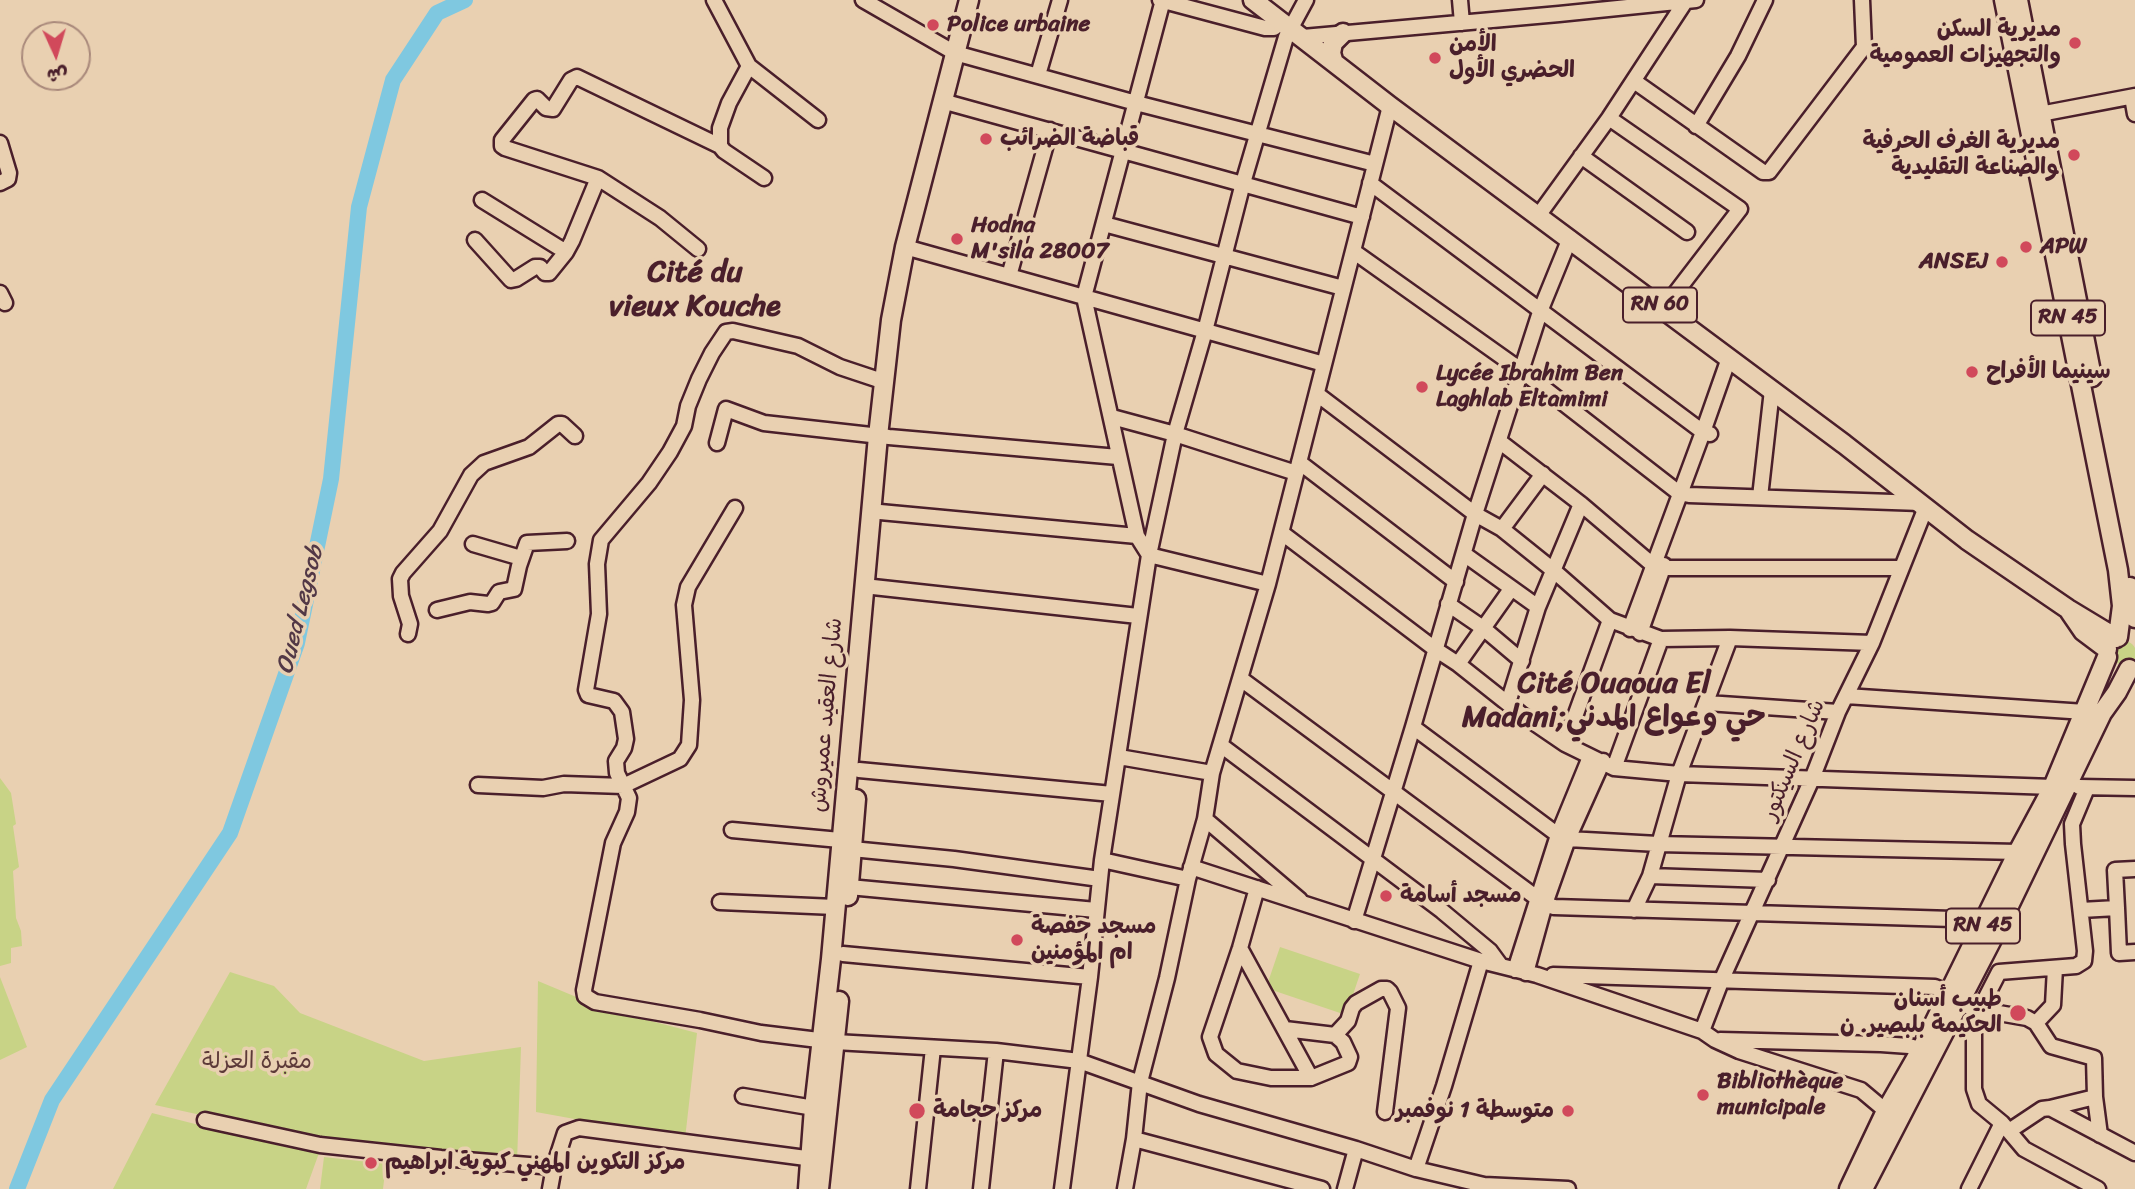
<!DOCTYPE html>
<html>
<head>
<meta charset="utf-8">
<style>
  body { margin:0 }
  #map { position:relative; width:2135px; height:1189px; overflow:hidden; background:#e9d0b1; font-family:Sriracha,"Playpen Sans Arabic",sans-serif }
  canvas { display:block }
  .north { position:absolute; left:21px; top:21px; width:70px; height:70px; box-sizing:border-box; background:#e9d0b1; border:2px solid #a9897b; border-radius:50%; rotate:176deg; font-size:19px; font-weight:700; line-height:28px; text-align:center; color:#4a1f2b }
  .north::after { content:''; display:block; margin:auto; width:24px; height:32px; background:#d1495b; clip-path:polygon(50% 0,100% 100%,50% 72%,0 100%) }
</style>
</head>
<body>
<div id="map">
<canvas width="2135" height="1189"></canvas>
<div class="north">ش</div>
</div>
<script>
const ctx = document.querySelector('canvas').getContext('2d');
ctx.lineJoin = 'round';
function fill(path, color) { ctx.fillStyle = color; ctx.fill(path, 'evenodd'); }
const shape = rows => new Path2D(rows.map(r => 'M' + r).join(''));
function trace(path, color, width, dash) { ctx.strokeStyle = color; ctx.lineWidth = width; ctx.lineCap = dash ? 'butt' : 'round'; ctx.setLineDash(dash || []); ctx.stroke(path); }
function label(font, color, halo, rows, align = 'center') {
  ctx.font = font + ' Sriracha,"Playpen Sans Arabic",sans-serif'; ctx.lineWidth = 7; ctx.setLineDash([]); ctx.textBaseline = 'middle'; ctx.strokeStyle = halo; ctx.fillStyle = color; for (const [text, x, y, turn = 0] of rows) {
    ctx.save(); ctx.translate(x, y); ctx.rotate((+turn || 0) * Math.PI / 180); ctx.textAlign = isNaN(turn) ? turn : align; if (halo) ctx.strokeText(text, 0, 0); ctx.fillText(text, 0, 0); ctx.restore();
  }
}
const green = shape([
  '2112 653a12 12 0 1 1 24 0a12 12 0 1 1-24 0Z',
  [0,778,11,793,16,824,13,826,19,867,13,871,16,918,21,931,22,946,11,948,11,963,0,966],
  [1280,947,1360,974,1346,1015,1266,988],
  [230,972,274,986,300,1013,424,1061,521,1047,517,1162,325,1142,155,1105],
  [0,977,27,1047,0,1060],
  [538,981,605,1009,697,1033,685,1139,536,1112],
  [152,1113,285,1147,319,1153,306,1189,113,1189],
  [324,1157,386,1164,383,1189,320,1189]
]);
const river = shape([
  [17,1189,52,1100,230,833,297,643,331,479,359,207,393,80,437,13,465,0]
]);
const minor = shape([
  [714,0,749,66,818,120],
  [863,0,955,53,1136,103,1375,164],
  [1160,0,1265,28,1274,28,1282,21],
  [1460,0,1462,23],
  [1303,37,1559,14,1696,0],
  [749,66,729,103,720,128,720,146,724,151,764,178],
  [1038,75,1060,0],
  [1634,81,1763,172,1769,172,1864,47,1862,0],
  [2132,97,2135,114],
  [942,101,1362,217],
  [2040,114,2135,96],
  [1609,118,1740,209,1664,308],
  [1696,126,1738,56,1765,0],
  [0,143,9,173,8,179,0,183],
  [1581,156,1687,232],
  [598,178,505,148,502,146,502,140,534,100,537,99,546,108,553,109,571,80,577,77,720,146],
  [1370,183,1703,432,1710,434],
  [482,200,566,252,572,241,598,178,660,218,698,249],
  [1538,216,1609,118,1685,2],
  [1104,224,1343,288],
  [475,240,511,280,516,279,535,267,540,267,545,273,549,273,566,252],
  [905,247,1324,364],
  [1353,251,1522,371,1679,493,1689,495,1921,503],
  [1009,276,1050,130],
  [0,293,5,303],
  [885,382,840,367,798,346,733,331,726,332,712,353,699,379,688,406,684,426,670,452,649,483,601,540,597,564,599,614,586,690,588,695,614,701,622,712,626,739,624,748,616,761,617,773,629,798,627,812,613,843,584,990,585,996,595,1002,700,1020,761,1033,835,1042,996,1051,1079,1061,1199,1104,1356,1149,1416,1169,1484,1185,1568,1189],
  [1317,394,1475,514,1502,529,1553,570,1610,620],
  [1112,417,1175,434,1296,473],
  [1499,441,1581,504,1654,566,1663,568,1900,568],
  [717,443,726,409,764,423,889,437,1118,457],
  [1299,462,1456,582],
  [1760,497,1772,390],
  [880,512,1137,536,1149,555,1268,584],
  [1502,529,1543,474],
  [1282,533,1435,649,1458,664,1521,714,1565,744,1614,768,1679,774,2053,787],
  [1137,536,1084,297,1163,0],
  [473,544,521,558],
  [1464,554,1538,607],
  [873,587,1138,616],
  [1448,604,1483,628,1522,661],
  [437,610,470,602,488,604,492,603,499,592,514,589,519,566,527,543,567,541],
  [1630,629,1703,432,1729,358],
  [1640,633,1664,565],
  [408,634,410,624,401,596,400,579,403,573,440,531,471,475,484,463,529,447,558,424,562,424,575,436],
  [1661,639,1730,638,1872,643],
  [1458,664,1511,589],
  [1241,679,1545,904,1554,907,1986,920],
  [1846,696,2085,712],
  [1508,703,1538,607,1581,504],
  [1707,703,1838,712],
  [1413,727,1558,835,1568,839,1658,844,2018,852],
  [1565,744,1610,620,1661,639,1614,768],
  [1222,746,1442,911,1490,951,1501,966],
  [1119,757,1212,773],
  [859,770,1112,794],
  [478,785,543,788,564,784,623,786,680,759,689,745,692,700,684,605,688,587,735,508],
  [2079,787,2135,788],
  [2087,788,2072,824,2073,844,2085,951,2084,961,2076,966,1999,972,1978,1013,1974,1028,1974,1089,1979,1104,2002,1123,2024,1149,2098,1189],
  [1205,819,1300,900],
  [732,830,840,840],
  [852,849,954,859,1100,879],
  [1102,860,1188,879],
  [1191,867,1481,961,1537,975,1702,1031,1715,1040,1739,1051,1861,1090,1886,1111,1893,1114],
  [1650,876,1768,880],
  [849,887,1096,910],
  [720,902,835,907],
  [2117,908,2115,870,2135,869],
  [1634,910,1650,876,1679,774,1730,638],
  [2081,910,2117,908,2119,953,2135,952],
  [1354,921,1413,727,1475,514,1541,309,1570,238],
  [1240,948,1311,1078,1271,1078,1237,1071,1216,1054,1210,1037,1240,948,1257,888],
  [843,954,1090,977],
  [1515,970,1558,835,1590,757],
  [1526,973,1545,904,1568,839,1603,761],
  [1553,975,1935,987,1948,992,1978,1013,1993,1012,2027,1018,2036,1023,2051,1046,2094,1058,2095,1097,2100,1135],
  [2036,1023,2053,1005,2055,968],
  [1285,1029,1335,1035,1343,1042,1350,1057,1348,1063,1311,1078],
  [1702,1031,1722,979,1812,779,1838,712,1872,643,1926,507],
  [1335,1035,1348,1021,1352,1008,1356,1003,1381,989,1387,989,1390,992,1398,1008,1385,1112],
  [1720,1040,1881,1044,1909,1046,1930,1052],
  [743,1096,814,1108],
  [2050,1108,2095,1097],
  [205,1120,320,1145,441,1158,554,1167],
  [2009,1131,2042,1109,2050,1108,2135,1153],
  [1134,1139,1322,1189],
  [1416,1169,1444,1086,1481,961],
  [550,1189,554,1167,565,1133,579,1128,821,1160],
  [918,1189,933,1048],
  [981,1189,996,1051],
  [1062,1189,1090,977,1102,860,1149,555,1175,434,1205,331,1243,183,1286,37,1306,0],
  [1125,1189,1134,1139,1140,1082,1167,978,1188,879,1205,819,1212,773,1268,584,1390,106],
  [1345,1189,1356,1149],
  [1969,1189,2002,1123]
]);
const major = shape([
  [1253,0,1390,106,1844,444,1967,540,2068,609,2116,638],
  [2004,0,2118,570,2122,606,2118,637],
  [2018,0,2092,377],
  [1333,60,1331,53,1333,43,1343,33],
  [2130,587,2135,618],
  [2070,612,2083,631,2107,649],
  [848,896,856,799],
  [808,1189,814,1108,831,959,878,436,891,320,905,247,969,0],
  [819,1189,839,1001],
  [1849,1189,1886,1111,1922,1048,2018,852,2053,787,2107,657],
  [1863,1189,2003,918,2102,713,2117,692,2129,669]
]);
const markers = [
  [933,25,7,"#d1495b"],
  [2075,43,7,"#d1495b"],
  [1435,58,7,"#d1495b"],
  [986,139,7,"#d1495b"],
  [2074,155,7,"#d1495b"],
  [957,239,7,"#d1495b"],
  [2026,247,7,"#d1495b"],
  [2002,262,7,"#d1495b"],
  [1972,372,7,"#d1495b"],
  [1422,387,7,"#d1495b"],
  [1386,896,7,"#d1495b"],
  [1017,940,7,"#d1495b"],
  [2018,1013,9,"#d1495b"],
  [1703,1095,7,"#d1495b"],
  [917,1111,9,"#d1495b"],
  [1568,1111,7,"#d1495b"],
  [371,1163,7,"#d1495b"]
];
const shields = [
  [1660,305,74],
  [2068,318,74],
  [1983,926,74]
];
const shieldNames = [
  ["RN 60",1660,305],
  ["RN 45",2068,318],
  ["RN 45",1983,926]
];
const poiNames = [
  ["Police urbaine",947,25],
  ["مديرية السكن",2061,30,"right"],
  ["والتجهيزات العمومية",2061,56,"right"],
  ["الأمن",1449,45],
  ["الحضري الأول",1449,71],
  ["قباضة الضرائب",1000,139],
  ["مديرية الغرف الحرفية",2060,142,"right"],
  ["والصناعة التقليدية",2060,168,"right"],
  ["Hodna",971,226],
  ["M'sila 28007",971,252],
  ["APW",2040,247],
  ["ANSEJ",1988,262,"right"],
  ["سينيما الأفراح",1986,372],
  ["Lycée Ibrahim Ben",1436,374],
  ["Laghlab Eltamimi",1436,400],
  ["مسجد أسامة",1400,896],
  ["مسجد حفصة",1031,927],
  ["ام المؤمنين",1031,953],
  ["طبيب أسنان",2002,1000,"right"],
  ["الحكيمة بلبصير. ن",2002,1026,"right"],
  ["Bibliothèque",1717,1082],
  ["municipale",1717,1108],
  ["مركز حجامة",933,1111],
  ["متوسطة 1 نوفمبر",1554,1111,"right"],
  ["مركز التكوين المهني كبوية ابراهيم",385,1163]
];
const streetNames = [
  ["شارع العقيد عميروش",827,715,-85],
  ["شارع السيكتور",1794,760,-67]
];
const parkNames = [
  ["مقبرة العزلة",257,1062]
];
const waterNames = [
  ["Oued Legsob",301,610,-76]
];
const districtNames = [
  ["Cité du",695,273],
  ["vieux Kouche",695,307],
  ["Cité Ouaoua El",1614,684],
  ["Madani;حي وعواع المدني",1614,718]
];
fill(green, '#c8d386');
trace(river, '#7fc8e0', 16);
trace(minor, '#4a1f2b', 19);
trace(major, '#4a1f2b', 23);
trace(minor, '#e9d0b1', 14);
trace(major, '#e9d0b1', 18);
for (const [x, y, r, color] of markers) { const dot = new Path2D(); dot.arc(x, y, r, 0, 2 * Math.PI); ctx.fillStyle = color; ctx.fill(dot); trace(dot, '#e9d0b1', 2.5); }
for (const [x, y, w] of shields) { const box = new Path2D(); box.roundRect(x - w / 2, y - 17.5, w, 35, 5); ctx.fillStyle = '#e9d0b1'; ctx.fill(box); trace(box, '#4a1f2b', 2); }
label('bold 21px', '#4a1f2b', null, shieldNames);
label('bold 23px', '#4a1f2b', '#e9d0b1', poiNames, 'left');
label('23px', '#4a1f2b', '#e9d0b1', streetNames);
label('23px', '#5d3a39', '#e9d0b1', parkNames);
label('italic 24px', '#523846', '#e9d0b1', waterNames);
label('bold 30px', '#4a1f2b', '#e9d0b1', districtNames);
</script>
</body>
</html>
